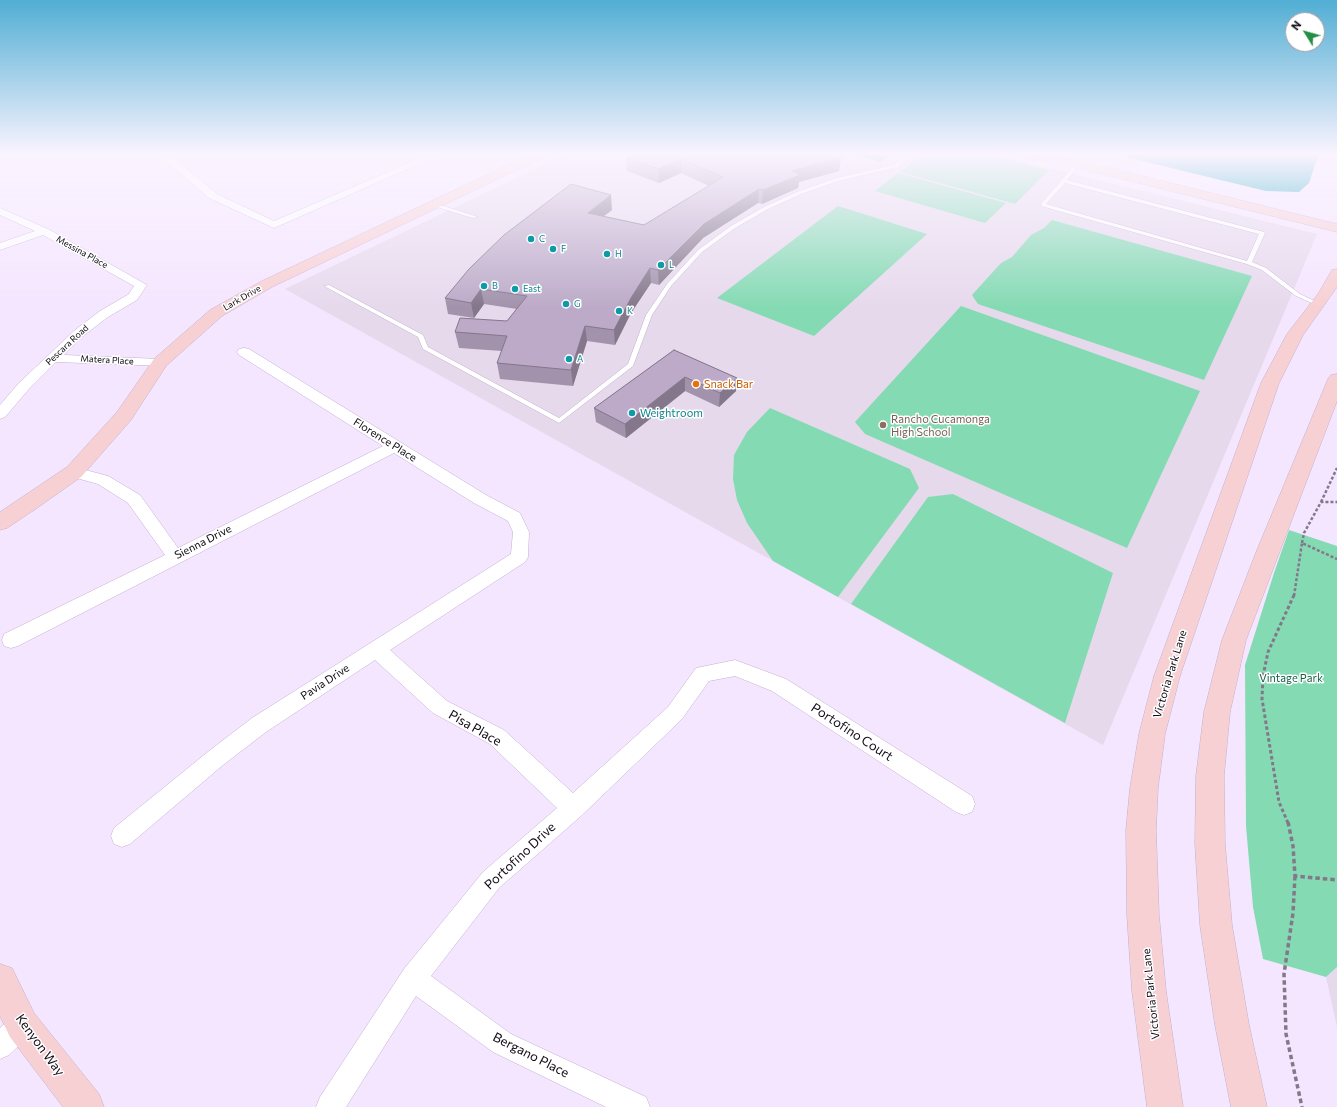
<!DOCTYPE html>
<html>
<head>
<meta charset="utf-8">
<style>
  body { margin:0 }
  #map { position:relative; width:1337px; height:1107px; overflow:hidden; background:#f5e6ff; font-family:Commissioner,sans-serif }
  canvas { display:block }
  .north { position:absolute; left:1285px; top:12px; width:40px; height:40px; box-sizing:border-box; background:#fff; border:1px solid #9f9da1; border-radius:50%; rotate:307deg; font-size:11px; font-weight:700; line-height:16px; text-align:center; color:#100a14 }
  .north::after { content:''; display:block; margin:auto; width:14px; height:18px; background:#258e45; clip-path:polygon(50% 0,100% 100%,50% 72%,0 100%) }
</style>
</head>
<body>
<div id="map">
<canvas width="1337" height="1107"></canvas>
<div class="north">N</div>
</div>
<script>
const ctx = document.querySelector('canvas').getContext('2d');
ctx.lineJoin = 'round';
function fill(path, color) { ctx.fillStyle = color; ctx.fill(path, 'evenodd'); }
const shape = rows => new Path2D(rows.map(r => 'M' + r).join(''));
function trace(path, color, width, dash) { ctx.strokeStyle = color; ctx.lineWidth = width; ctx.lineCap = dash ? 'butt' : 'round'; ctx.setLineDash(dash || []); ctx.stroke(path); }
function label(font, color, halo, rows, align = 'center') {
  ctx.font = font + ' Commissioner,sans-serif'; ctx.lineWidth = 3; ctx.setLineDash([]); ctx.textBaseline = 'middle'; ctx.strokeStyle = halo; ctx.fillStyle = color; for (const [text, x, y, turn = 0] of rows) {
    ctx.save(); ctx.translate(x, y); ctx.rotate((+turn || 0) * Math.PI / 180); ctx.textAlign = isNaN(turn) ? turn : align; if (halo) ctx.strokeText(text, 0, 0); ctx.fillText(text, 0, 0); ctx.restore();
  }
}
const education = shape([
  [568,153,989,153,1317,234,1103,745,285,289],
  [1337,967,1337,1027,1326,977]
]);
const green = shape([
  [925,153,982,153,1049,170,1015,204,900,172],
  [898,173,1006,203,985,223,875,191],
  [838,206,927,234,814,336,717,298],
  [1052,220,1252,276,1204,380,978,304,972,295,1001,263,1012,257,1031,235,1044,228],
  [961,306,1200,391,1127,548,865,434,855,422],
  [770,408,910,469,919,488,838,597,773,561,747,523,737,500,733,479,734,455,747,432],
  [953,494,1113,573,1065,723,851,604,928,497],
  [1289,530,1337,546,1337,967,1326,977,1263,959,1253,907,1246,826,1245,665,1274,573]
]);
const water = shape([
  [850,153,894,153,881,162],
  [1109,153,1319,153,1309,183,1299,192,1266,191]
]);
const pathFar2 = shape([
  [1321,502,1337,468],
  [1302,543,1304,533,1321,502,1337,502],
  [1294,596,1302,543,1337,559]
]);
const pathFar1 = shape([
  [1288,823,1279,802,1262,699,1263,676,1268,652,1294,595]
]);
const path = shape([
  [1288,822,1293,846,1295,876,1337,880],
  [1295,876,1293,913,1284,974,1286,1034,1302,1107]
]);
const lane = shape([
  [908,153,913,153,898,167,841,180,801,194,768,209,735,228,702,252,671,286,652,315,633,366,559,423,423,349,418,337,324,286,329,285,423,335,428,347,559,418,628,364,646,315,667,284,698,250,731,226,764,207,797,192,837,178,894,165,908,153],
  [1076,163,1080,164,1067,180,1264,232,1265,233,1252,262,1266,268,1300,294,1321,304,1316,305,1296,296,1262,270,1247,264,1041,206,1041,204,1076,163],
  [1065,183,1259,234,1247,261,1046,204,1065,183],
  [430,203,434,203,478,217,473,218,430,205,430,203]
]);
const street = shape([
  [149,153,161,153,178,162,217,194,274,221,432,153,444,153,274,228,209,198,172,166,149,153],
  [0,208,48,229,147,285,137,300,108,317,83,336,64,355,160,359,165,360,167,363,165,366,56,362,29,389,5,417,0,419,0,405,19,383,75,330,100,311,129,294,134,286,43,235,0,250,0,243,35,231,0,215,0,208],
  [244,348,249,349,486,495,520,513,529,532,528,557,525,562,390,650,447,701,504,730,573,793,668,707,696,668,735,660,786,679,972,796,975,804,972,812,964,815,956,812,772,691,735,676,709,681,682,719,581,816,499,888,431,976,511,1034,646,1097,650,1107,606,1107,493,1052,416,996,346,1107,316,1107,320,1097,404,969,483,872,557,808,490,744,433,713,375,660,266,732,223,765,130,844,122,847,114,844,111,836,114,828,209,751,252,718,511,554,513,532,508,521,474,503,394,453,18,646,11,648,4,646,2,640,4,634,165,555,128,503,98,484,69,476,66,472,69,468,74,467,108,476,140,495,178,548,383,446,239,355,237,352,239,349,244,348],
  [22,1012,31,1016,35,1025,31,1034,9,1055,0,1059,0,1028,13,1016,22,1012]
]);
const secondary = shape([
  [533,153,548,153,546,156,272,287,222,316,166,366,131,420,81,477,37,508,7,528,0,530,0,512,67,467,117,412,154,359,210,310,262,281,533,153],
  [1015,153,1049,153,1337,224,1337,232,1049,161,1021,157,1015,153],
  [1337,269,1337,287,1303,335,1279,383,1180,676,1165,734,1158,788,1156,830,1159,915,1166,991,1183,1107,1147,1107,1132,991,1127,915,1126,830,1130,788,1139,734,1154,676,1261,383,1287,334,1318,294,1332,270,1337,269],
  [1337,374,1337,401,1246,640,1230,712,1224,776,1225,844,1232,925,1249,1025,1267,1107,1231,1107,1215,1025,1200,925,1195,844,1196,776,1204,712,1222,640,1257,550,1328,379,1331,375,1337,374],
  [0,964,12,968,34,1013,99,1094,104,1107,63,1107,10,1037,0,1016,0,964]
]);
const wall = shape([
  [841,157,839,171,799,182,798,188,762,204,758,203,703,238,659,285,651,283,631,313,615,345,587,341,573,386,500,379,497,363,502,351,459,348,455,332,507,321,517,309,484,304,474,318,448,314,445,298,612,210,604,216,644,225,709,186,681,173,659,183,627,171,626,158],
  [674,350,737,378,736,391,719,407,685,391,626,438,596,422,594,408]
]);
const shadedWall = shape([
  [841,157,839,171,799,182,798,188,762,204,763,190,792,171],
  [681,159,681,173,659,183,659,169],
  [759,189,758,203,703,238,659,285,658,270,704,224],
  [611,195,612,210,589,227,588,213],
  [650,268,651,283,631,313,615,345,614,330,631,298],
  [481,289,484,304,474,318,471,303],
  [585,326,587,341,573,386,571,370],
  [685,377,685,391,626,438,625,424],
  [737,378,736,391,719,407,720,393]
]);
const building = shape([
  [637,153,833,153,841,157,792,171,800,175,763,190,759,189,704,224,658,270,650,268,631,298,614,330,585,326,571,370,497,363,507,336,455,332,460,318,507,321,527,296,481,289,471,303,445,298,469,269,504,235,571,184,611,195,588,213,644,225,723,177,681,159,659,169,626,158,637,153],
  [674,350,737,378,720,393,685,377,625,424,594,408,674,350]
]);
const markers = [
  [531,239,4,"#0f9aa8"],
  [553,249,4,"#0f9aa8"],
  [607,254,4,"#0f9aa8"],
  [661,265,4,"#0f9aa8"],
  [484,286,4,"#0f9aa8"],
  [515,289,4,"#0f9aa8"],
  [566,304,4,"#0f9aa8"],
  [619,311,4,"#0f9aa8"],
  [569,359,4,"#0f9aa8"],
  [696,384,4,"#e8710a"],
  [632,413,4,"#0f9aa8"],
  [883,425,4,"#8d6e63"]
];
const farCulturenames = [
  ["C",539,239],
  ["F",561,249],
  ["H",615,254],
  ["L",669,265],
  ["B",492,286],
  ["East",523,289],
  ["G",574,304],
  ["K",627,311],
  ["A",577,359]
];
const farStreetnames = [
  ["Messina Place",82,252,29],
  ["Lark Drive",242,298,-30],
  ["Pescara Road",67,345,-43],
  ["Matera Place",107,360,3]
];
const foodNames = [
  ["Snack Bar",704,384]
];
const cultureNames = [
  ["Weightroom",640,413]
];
const educationNames = [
  ["Rancho Cucamonga",891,419],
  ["High School",891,432]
];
const streetNames = [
  ["Florence Place",385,440,32],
  ["Sienna Drive",203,542,-27],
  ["Victoria Park Lane",1170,674,-73],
  ["Pavia Drive",325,682,-33],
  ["Victoria Park Lane",1151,994,-96]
];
const parkNames = [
  ["Vintage Park",1291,678]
];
const nearStreetnames = [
  ["Pisa Place",475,728,30],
  ["Portofino Court",852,732,33],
  ["Portofino Drive",520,856,-43],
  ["Kenyon Way",40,1045,54],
  ["Bergano Place",531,1055,27]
];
fill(education, '#e6d9ec');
fill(green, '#84dab3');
fill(water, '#10a4b6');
trace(lane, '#c2b0ce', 1);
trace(street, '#c2b0ce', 1);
trace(secondary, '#c2b0ce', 1);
trace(pathFar2, '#827889', 2.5, [3, 2]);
trace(pathFar1, '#827889', 3, [3.5, 2.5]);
trace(path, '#827889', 3.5, [4.5, 3]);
fill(lane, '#fff');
fill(street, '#fff');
fill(secondary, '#f7d0d3');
fill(wall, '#a292ac');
fill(shadedWall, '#84778c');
fill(building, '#bcaac8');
trace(building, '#84778c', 1);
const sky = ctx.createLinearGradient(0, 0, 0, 308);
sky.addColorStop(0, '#51aed4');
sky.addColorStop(0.5, '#faf4ff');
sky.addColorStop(1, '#faf4ff00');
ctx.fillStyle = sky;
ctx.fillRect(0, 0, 1337, 308);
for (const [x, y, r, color] of markers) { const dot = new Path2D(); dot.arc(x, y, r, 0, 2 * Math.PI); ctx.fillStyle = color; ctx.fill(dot); trace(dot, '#fff', 1.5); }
label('9px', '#0d838f', '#fff', farCulturenames, 'left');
label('9px', '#100a14', '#fff', farStreetnames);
label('11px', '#c56008', '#fff', foodNames, 'left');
label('11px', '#0d838f', '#fff', cultureNames, 'left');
label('11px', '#785e54', '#fff', educationNames, 'left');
label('11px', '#100a14', '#fff', streetNames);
label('11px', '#166146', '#fff', parkNames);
label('13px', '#100a14', '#fff', nearStreetnames);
</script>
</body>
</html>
